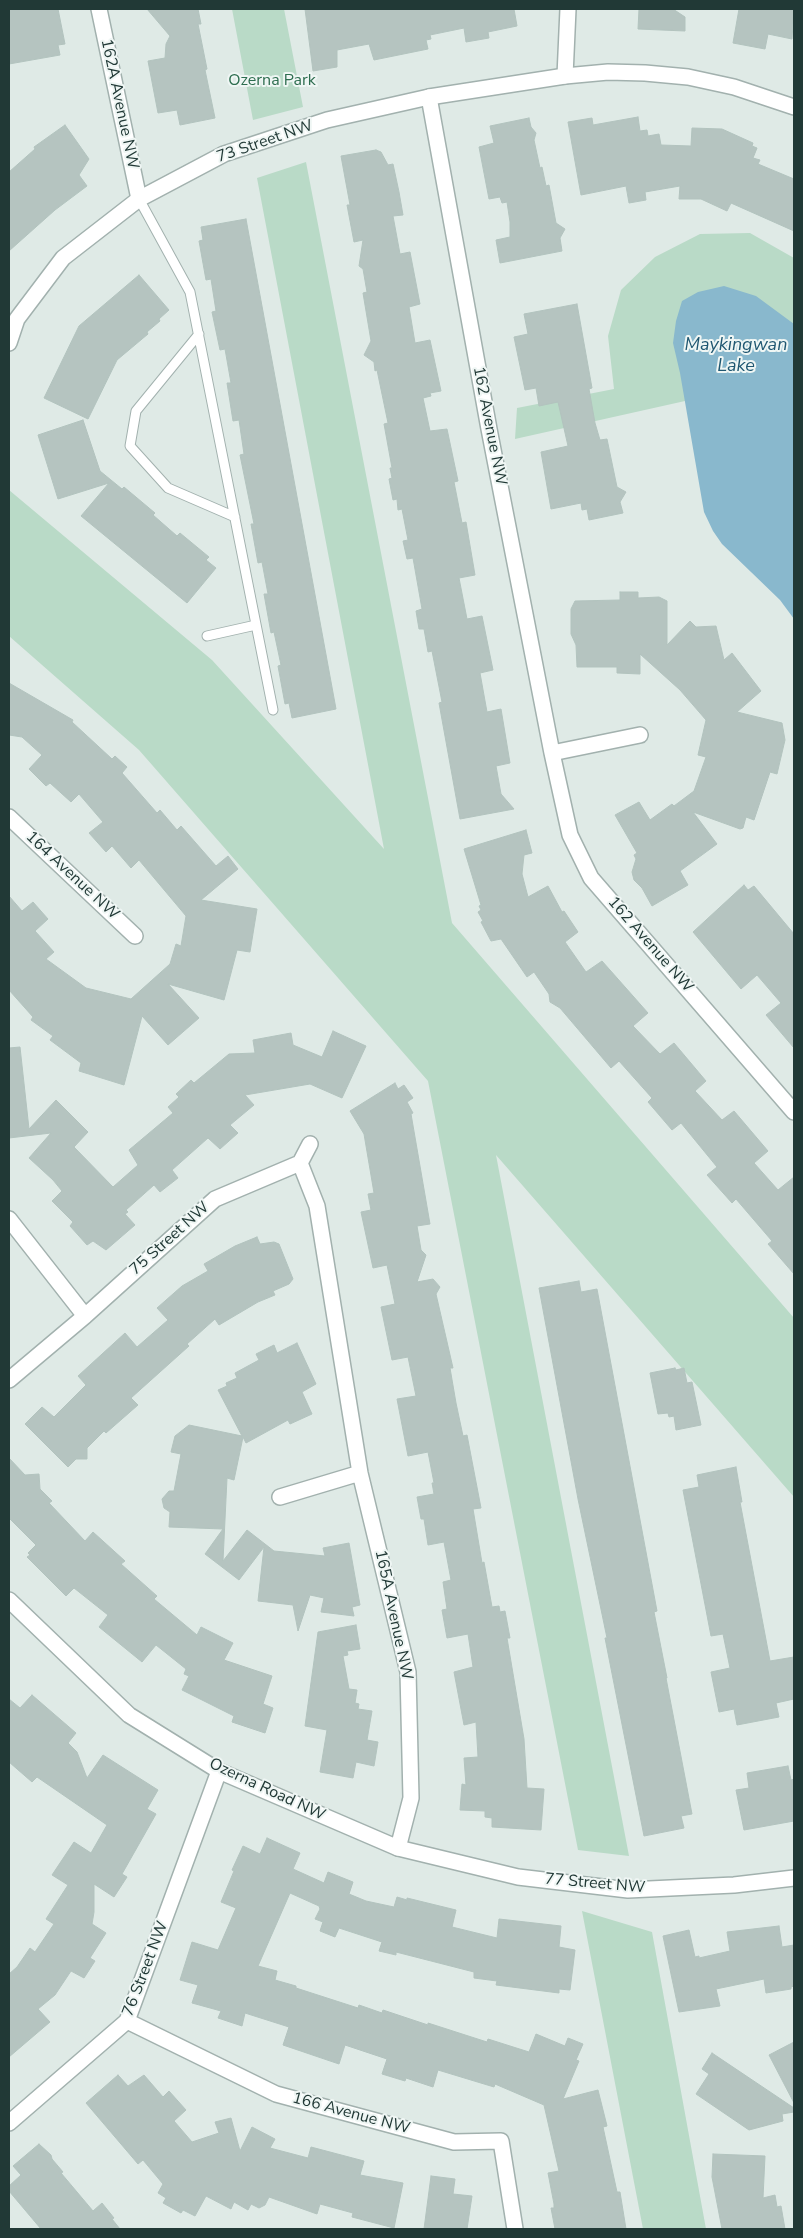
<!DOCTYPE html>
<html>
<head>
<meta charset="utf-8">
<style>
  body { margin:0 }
  #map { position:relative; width:803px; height:2238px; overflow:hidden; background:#dfeae6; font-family:"Nunito Sans",sans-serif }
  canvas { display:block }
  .frame { position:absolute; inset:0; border:10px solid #213936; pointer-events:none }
</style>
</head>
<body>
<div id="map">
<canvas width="803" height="2238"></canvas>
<div class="frame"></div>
</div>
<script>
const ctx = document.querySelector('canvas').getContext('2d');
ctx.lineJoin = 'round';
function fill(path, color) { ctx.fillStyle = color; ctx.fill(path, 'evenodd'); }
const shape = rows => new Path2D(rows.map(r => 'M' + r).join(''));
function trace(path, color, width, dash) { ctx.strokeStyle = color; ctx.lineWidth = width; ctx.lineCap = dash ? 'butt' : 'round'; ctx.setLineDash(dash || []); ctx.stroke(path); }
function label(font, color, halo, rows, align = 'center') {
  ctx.font = font + ' "Nunito Sans",sans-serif'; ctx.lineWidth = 4; ctx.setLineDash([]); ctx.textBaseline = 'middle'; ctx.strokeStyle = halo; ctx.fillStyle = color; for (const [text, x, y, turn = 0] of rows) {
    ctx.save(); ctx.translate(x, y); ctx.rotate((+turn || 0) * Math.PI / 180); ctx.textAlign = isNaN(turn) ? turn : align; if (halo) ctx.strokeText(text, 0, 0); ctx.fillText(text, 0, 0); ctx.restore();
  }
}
const green = shape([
  [232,9,284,9,303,107,253,120],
  [306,162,452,923,794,1318,794,1497,496,1155,629,1856,578,1850,428,1081,139,750,9,636,9,490,212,660,384,849,257,178],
  [750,233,794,258,794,384,750,338,685,401,515,439,517,408,614,389,608,336,621,290,655,257,700,234],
  [582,1911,652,1932,706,2229,643,2229]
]);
const water = shape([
  [724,286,756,296,794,324,794,619,780,600,722,544,713,531,704,512,680,373,673,343,676,321,682,301,698,292]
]);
const building = shape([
  [9,9,58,9,65,44,58,45,60,55,9,64,9,9],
  [147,9,198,9,201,24,198,24,207,69,205,70,215,118,180,125,177,110,158,113,148,61,165,58,166,44,170,36,147,9],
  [305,9,514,9,517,26,488,32,489,38,466,42,464,28,430,35,431,39,426,40,428,49,374,60,369,44,337,50,337,67,313,71,305,9],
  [639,9,673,9,685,17,685,31,638,29,639,9],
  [739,9,794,9,792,39,768,34,765,49,733,43,739,9],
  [638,117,640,131,647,130,648,136,659,134,661,145,691,146,692,128,722,129,753,143,752,146,757,148,753,158,760,160,758,164,794,179,794,231,731,203,727,211,701,199,679,199,680,186,645,192,646,200,629,203,626,186,581,195,568,122,592,118,593,125,638,117],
  [529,118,531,127,536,133,534,140,540,168,542,167,546,186,549,185,556,223,565,229,560,238,562,251,500,263,496,240,510,237,510,222,507,202,502,203,500,197,489,199,479,147,494,143,490,126,529,118],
  [65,125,89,159,79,175,87,186,55,210,9,251,9,172,35,149,34,147,65,125],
  [376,150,381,152,388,165,393,164,399,192,403,215,393,216,400,254,410,252,420,304,409,307,415,343,430,340,441,391,430,393,431,396,423,398,430,431,447,429,458,481,454,482,462,523,466,522,475,575,459,578,467,619,482,616,493,670,480,673,487,712,501,709,510,763,496,766,501,794,514,809,460,819,439,703,442,702,432,651,428,652,424,629,419,629,416,611,422,609,413,558,407,559,403,541,408,540,402,509,398,510,397,499,393,500,389,479,392,478,390,468,392,468,384,424,388,423,377,370,375,371,374,362,364,355,371,341,363,293,367,292,363,269,359,266,363,240,354,242,347,205,350,205,341,156,376,150],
  [246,219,336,709,292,718,289,703,285,704,278,666,281,665,274,632,271,633,264,594,268,594,262,562,258,563,251,524,254,524,240,455,244,454,239,420,233,421,227,383,231,383,225,349,220,350,212,312,216,311,211,279,206,280,199,241,203,240,201,227,246,219],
  [139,275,169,310,159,319,160,321,147,332,148,334,117,360,88,419,44,398,79,326,139,275],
  [577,304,592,388,589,389,595,423,600,440,607,439,617,487,626,492,620,502,623,513,589,520,587,509,582,510,581,503,551,509,541,452,568,446,558,402,539,406,536,388,525,390,514,337,528,334,524,314,577,304],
  [83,420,100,471,122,489,124,487,155,513,153,515,177,536,180,533,209,557,206,560,216,568,187,603,81,516,109,483,58,499,38,435,83,420],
  [620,592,638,592,638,598,659,597,667,601,667,645,690,621,696,627,716,626,724,660,732,653,761,691,737,712,782,723,785,740,777,774,770,772,754,820,746,817,743,828,740,829,693,812,717,844,680,871,688,885,652,906,642,888,634,880,632,872,636,859,634,855,637,853,615,815,639,802,650,820,672,804,674,806,694,791,706,757,698,755,706,720,680,690,640,654,640,674,617,673,617,667,577,667,576,645,571,634,571,609,575,601,620,600,620,592],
  [9,683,73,720,72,722,112,759,115,756,127,767,122,773,157,813,160,810,177,830,181,826,216,866,228,856,238,869,201,900,257,909,250,952,237,950,224,1000,168,984,199,1018,168,1045,142,1016,124,1085,79,1071,81,1063,50,1040,53,1036,31,1020,33,1017,9,990,9,896,22,911,33,902,48,919,35,931,54,952,46,959,86,988,131,999,170,964,176,944,181,946,186,916,139,860,131,868,112,846,106,852,89,833,103,822,79,794,71,802,50,783,46,786,29,769,42,755,22,737,9,735,9,683],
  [526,830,532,853,524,855,522,874,528,897,548,886,562,912,564,911,578,932,565,942,586,972,602,961,633,996,648,1013,633,1026,660,1054,674,1043,706,1081,695,1091,722,1120,734,1111,768,1151,754,1163,778,1190,794,1177,794,1274,768,1244,772,1241,736,1199,732,1203,707,1175,717,1167,681,1123,672,1130,648,1102,652,1098,619,1061,611,1068,560,1008,550,1002,549,994,534,972,527,977,501,939,491,941,481,922,483,921,478,912,481,910,479,906,481,905,464,849,526,830],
  [744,885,748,890,754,886,794,934,794,1048,766,1015,781,1003,757,975,741,989,693,932,744,885],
  [333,1031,366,1046,342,1098,310,1084,245,1095,254,1105,230,1125,238,1133,220,1149,208,1138,172,1170,178,1178,160,1192,154,1185,126,1210,128,1212,125,1214,135,1225,106,1250,93,1241,87,1245,70,1226,73,1222,52,1201,62,1191,53,1180,29,1158,51,1133,9,1138,9,1048,20,1047,29,1129,56,1100,88,1132,74,1147,113,1187,138,1165,129,1150,173,1113,168,1107,179,1097,176,1094,191,1080,194,1083,229,1054,255,1053,253,1040,291,1033,293,1045,322,1057,333,1031],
  [395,1083,398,1089,404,1085,413,1098,407,1102,413,1113,411,1114,430,1224,417,1226,421,1250,426,1255,417,1282,433,1279,440,1287,436,1294,453,1368,450,1368,456,1403,463,1436,467,1435,481,1508,473,1509,482,1563,484,1562,492,1607,499,1606,500,1612,505,1611,510,1638,507,1638,524,1739,527,1788,544,1789,541,1830,492,1827,492,1818,485,1817,485,1811,460,1810,462,1784,466,1785,464,1758,478,1757,476,1722,464,1725,454,1672,473,1667,468,1634,447,1638,442,1610,447,1609,443,1582,451,1580,444,1542,428,1545,424,1519,421,1519,417,1497,434,1494,432,1483,434,1483,428,1452,408,1456,397,1399,416,1396,408,1357,392,1360,381,1307,395,1304,387,1265,373,1268,361,1212,371,1210,368,1194,374,1193,364,1134,350,1111,395,1083],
  [257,1237,260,1244,274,1242,279,1244,293,1279,289,1284,273,1291,275,1295,258,1302,219,1325,215,1319,187,1344,189,1346,131,1398,138,1405,106,1433,104,1431,87,1448,87,1459,76,1459,68,1467,25,1424,42,1407,54,1417,86,1385,78,1376,125,1333,137,1347,168,1320,157,1308,182,1286,208,1271,204,1264,235,1246,257,1237],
  [579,1281,581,1292,597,1289,657,1611,654,1612,667,1678,666,1678,692,1814,681,1816,684,1828,644,1836,605,1638,607,1638,578,1499,539,1288,579,1281],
  [297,1343,316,1384,302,1392,312,1414,290,1424,288,1420,246,1443,243,1437,234,1480,227,1478,223,1561,247,1530,274,1551,325,1556,323,1548,349,1543,360,1605,352,1607,354,1616,321,1612,324,1598,310,1595,298,1631,293,1605,258,1601,264,1547,239,1580,205,1554,223,1529,169,1527,170,1512,164,1508,162,1499,169,1491,174,1491,181,1454,171,1452,175,1436,189,1425,242,1436,218,1390,227,1386,226,1383,237,1378,235,1373,259,1360,256,1354,274,1345,277,1353,297,1343],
  [675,1368,676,1370,684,1368,687,1383,692,1382,701,1425,676,1430,674,1416,669,1417,668,1413,658,1414,650,1373,675,1368],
  [9,1458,25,1475,39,1474,40,1489,52,1501,49,1503,85,1541,93,1532,125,1561,121,1564,157,1596,154,1599,197,1635,201,1627,233,1643,224,1660,272,1676,263,1704,273,1708,265,1733,232,1722,234,1716,182,1690,189,1676,184,1674,186,1669,156,1645,142,1662,99,1627,108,1615,74,1588,66,1596,27,1557,30,1555,28,1553,36,1545,9,1518,9,1458],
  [736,1467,742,1502,740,1502,770,1661,794,1657,794,1699,776,1703,779,1717,737,1725,734,1709,719,1712,711,1672,730,1668,723,1634,711,1636,683,1490,699,1487,697,1475,736,1467],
  [356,1625,360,1649,347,1651,348,1655,343,1656,349,1689,357,1690,355,1703,359,1704,358,1709,372,1711,367,1740,378,1742,374,1766,356,1762,353,1778,320,1772,327,1730,305,1726,318,1632,356,1625],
  [32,1695,76,1733,68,1743,77,1752,87,1778,103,1755,158,1790,147,1809,156,1814,122,1874,127,1877,114,1897,94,1884,94,1912,92,1924,106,1933,90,1958,95,1961,84,1978,71,1971,55,1995,38,2009,50,2022,9,2057,9,1974,17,1967,30,1948,35,1952,54,1924,46,1919,68,1885,52,1875,74,1842,91,1853,107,1825,37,1777,32,1782,9,1762,9,1699,20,1708,32,1695],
  [788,1766,791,1780,794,1779,794,1821,744,1830,736,1790,749,1788,747,1773,788,1766],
  [267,1838,300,1853,293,1869,324,1883,328,1872,353,1882,349,1894,366,1901,394,1907,397,1897,407,1900,407,1898,456,1910,452,1927,497,1938,499,1919,561,1926,559,1947,575,1950,570,1990,559,1989,559,1993,496,1985,497,1981,474,1978,474,1972,396,1952,396,1955,379,1951,382,1942,339,1928,335,1937,320,1931,323,1922,315,1919,320,1909,319,1906,290,1893,258,1966,277,1971,275,1980,296,1986,296,1988,358,2008,359,2005,382,2013,383,2010,428,2025,428,2023,487,2042,488,2039,529,2052,536,2034,565,2046,568,2038,583,2044,576,2060,579,2061,563,2099,598,2090,607,2126,603,2127,617,2192,620,2192,626,2229,555,2229,551,2208,554,2208,554,2204,548,2173,559,2171,544,2105,495,2084,494,2087,438,2070,433,2087,406,2078,405,2081,382,2074,387,2059,345,2045,339,2064,283,2045,289,2027,245,2013,242,2026,218,2018,221,2011,192,2003,198,1985,180,1980,192,1942,218,1950,236,1908,221,1902,234,1871,232,1870,243,1846,260,1854,267,1838],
  [779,1926,782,1947,794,1945,794,1986,791,1987,791,1989,766,1993,764,1979,716,1989,720,2006,679,2012,663,1936,689,1930,695,1957,699,1956,699,1958,730,1951,727,1932,779,1926],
  [794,2042,794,2103,769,2055,794,2042],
  [712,2053,794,2108,794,2112,782,2114,783,2121,749,2130,696,2094,709,2074,702,2069,712,2053],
  [118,2075,128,2086,144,2075,163,2097,169,2091,186,2110,174,2121,192,2142,219,2133,215,2122,231,2118,240,2151,252,2127,275,2139,270,2148,308,2158,311,2147,364,2161,360,2175,403,2183,394,2228,352,2217,353,2213,320,2204,317,2214,269,2197,265,2205,259,2208,251,2204,248,2210,234,2202,231,2209,206,2196,195,2216,183,2210,181,2213,163,2203,166,2198,158,2193,163,2184,143,2160,138,2164,86,2103,118,2075],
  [39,2144,51,2155,52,2159,63,2172,61,2173,93,2211,102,2203,114,2218,112,2219,120,2229,41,2229,9,2191,9,2186,21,2175,13,2166,39,2144],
  [713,2154,765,2156,763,2198,775,2195,777,2207,781,2206,785,2229,722,2229,712,2177,713,2154],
  [431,2176,455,2179,453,2194,472,2196,467,2229,424,2229,431,2176]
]);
const service = shape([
  [139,199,190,292,273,710],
  [199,334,136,411,130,446,168,488,235,517],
  [207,636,256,625]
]);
const minor = shape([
  [99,9,139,199],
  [565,76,568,9],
  [429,97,489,429,552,753,570,835,591,878,794,1112],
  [552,753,640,735],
  [9,817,135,936],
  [300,1163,317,1206,360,1473,408,1672,411,1798,398,1848],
  [9,1219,85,1316],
  [9,1380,85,1316,215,1199,300,1163,310,1144],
  [280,1497,360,1473],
  [127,2021,276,2094,454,2142,501,2141,515,2229]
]);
const tertiary = shape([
  [9,343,17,319,63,258,139,199,224,154,327,120,429,97,565,76,608,72,645,73,688,77,734,87,794,107],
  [9,1600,129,1715,219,1771,398,1848,518,1877,628,1890,734,1885,794,1878],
  [9,2123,127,2021,219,1771]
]);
const parkNames = [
  ["Ozerna Park",272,81]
];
const streetNames = [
  ["162A Avenue NW",119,104,78],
  ["73 Street NW",265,142,-19],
  ["162 Avenue NW",489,426,79],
  ["164 Avenue NW",72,876,43],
  ["162 Avenue NW",650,945,49],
  ["75 Street NW",170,1239,-42],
  ["165A Avenue NW",393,1615,78],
  ["Ozerna Road NW",267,1790,25],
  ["77 Street NW",595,1884,5],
  ["76 Street NW",146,1969,-69],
  ["166 Avenue NW",351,2114,15]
];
const waterNames = [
  ["Maykingwan",736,346],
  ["Lake",736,367]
];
fill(green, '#b9dac7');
fill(water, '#89b8cd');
fill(building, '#b5c4c0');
trace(building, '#b2c3be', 1);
trace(service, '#a2b1ae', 11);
trace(minor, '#a2b1ae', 18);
trace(tertiary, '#a2b1ae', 18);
trace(service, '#fff', 9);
trace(minor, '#fff', 15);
trace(tertiary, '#fff', 15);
label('16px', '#2d6d4f', '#eff6f4', parkNames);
label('16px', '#213936', '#eff6f4', streetNames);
label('italic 18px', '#1f5771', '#eff6f4', waterNames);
</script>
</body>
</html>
